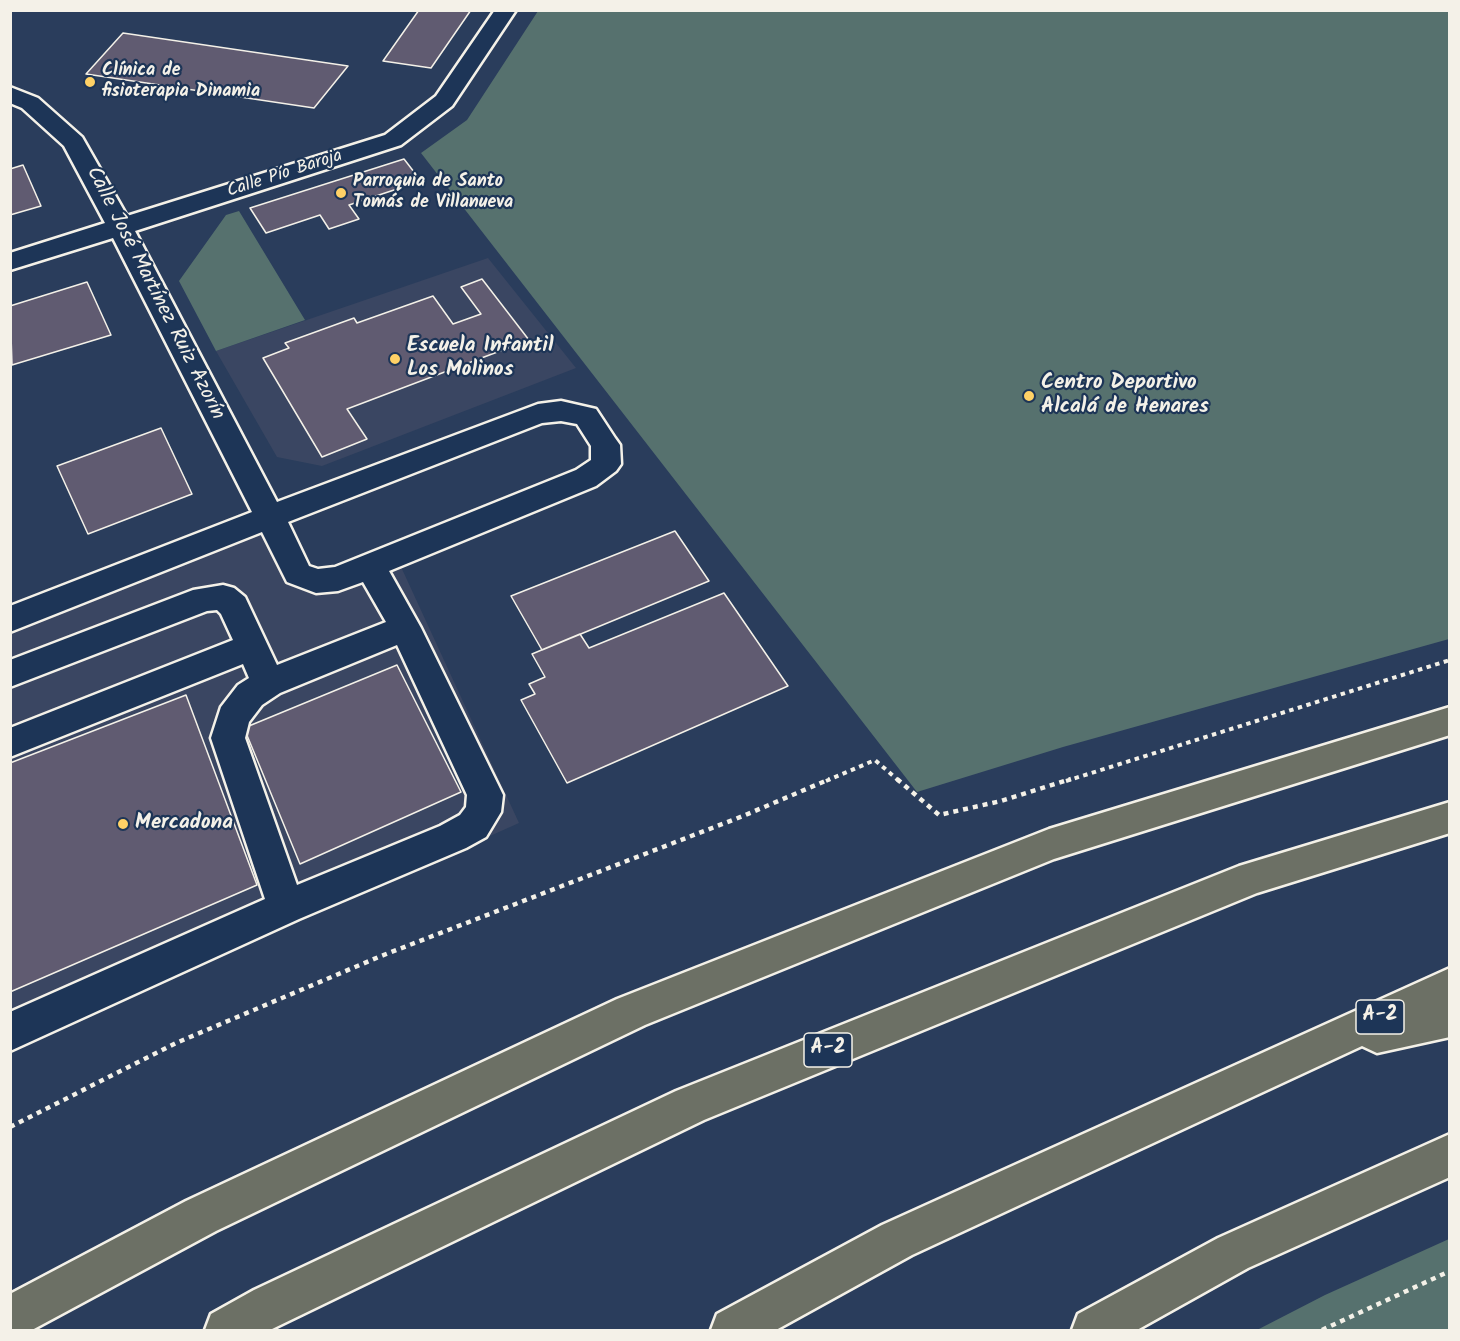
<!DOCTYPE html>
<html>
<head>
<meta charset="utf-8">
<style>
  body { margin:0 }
  #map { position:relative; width:1460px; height:1341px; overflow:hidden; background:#2a3d5c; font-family:Kalam,sans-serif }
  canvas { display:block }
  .frame { position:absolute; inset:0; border:12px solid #f4f1e8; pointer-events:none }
</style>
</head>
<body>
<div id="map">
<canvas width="1460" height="1341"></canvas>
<div class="frame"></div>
</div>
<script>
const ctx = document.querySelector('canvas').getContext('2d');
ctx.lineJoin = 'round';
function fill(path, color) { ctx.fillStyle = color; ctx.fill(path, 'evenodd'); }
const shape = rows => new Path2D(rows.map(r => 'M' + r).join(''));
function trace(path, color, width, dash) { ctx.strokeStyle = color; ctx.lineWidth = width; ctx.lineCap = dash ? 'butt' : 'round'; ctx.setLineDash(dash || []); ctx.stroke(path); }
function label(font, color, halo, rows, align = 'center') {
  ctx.font = font + ' Kalam,sans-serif'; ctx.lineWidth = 4.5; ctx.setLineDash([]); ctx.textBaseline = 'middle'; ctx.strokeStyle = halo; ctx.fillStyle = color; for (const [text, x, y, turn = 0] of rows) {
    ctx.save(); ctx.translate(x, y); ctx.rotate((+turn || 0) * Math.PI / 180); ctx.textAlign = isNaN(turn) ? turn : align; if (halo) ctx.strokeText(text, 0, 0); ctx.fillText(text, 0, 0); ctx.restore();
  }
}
const built = shape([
  [488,258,576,368,322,466,277,457,216,351],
  [270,517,298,574,396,556,519,823,11,1050,11,620]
]);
const green = shape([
  [538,11,1449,11,1449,639,1063,747,917,792,421,153,467,120],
  [239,211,305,320,216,351,179,281,226,215],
  [1449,1239,1449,1330,1257,1330,1325,1295]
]);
const building = shape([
  [419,10,471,10,431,68,383,61,419,10],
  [123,33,348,66,314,108,86,74,123,33],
  [404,159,421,181,349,205,359,219,329,229,320,215,266,233,250,208,404,159],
  [23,165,41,206,10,215,10,169,23,165],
  [482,279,529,340,347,409,367,439,322,457,263,358,289,348,285,343,354,318,357,323,433,296,453,324,481,314,461,287,482,279],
  [87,282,111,335,12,365,10,306,87,282],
  [161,428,192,494,88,534,57,466,161,428],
  [675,531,709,581,542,650,511,596,675,531],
  [724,593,788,686,567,783,521,700,535,694,529,684,545,677,532,654,580,634,589,648,724,593],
  [397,665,461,792,300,864,244,728,397,665],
  [186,695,257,885,10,992,10,763,186,695]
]);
const pathFar1 = shape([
  [826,781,875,760,899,781],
  [1066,781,1450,660]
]);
const path = shape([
  [897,779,939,815,1001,801,1071,779],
  [10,1127,176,1043,381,956,743,816,830,779],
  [1322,1330,1450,1271]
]);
const minor = shape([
  [495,10,516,10,452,106,401,145,135,231,277,502,538,404,561,401,596,409,615,438,620,445,621,464,616,471,596,486,389,571,421,628,503,795,501,812,486,837,466,848,299,919,10,1051,10,1012,265,899,211,738,221,707,238,685,249,678,243,664,10,757,10,728,233,640,221,614,217,610,207,611,10,687,10,660,193,590,223,585,234,588,245,597,277,665,386,622,363,582,338,591,316,593,287,582,262,532,10,632,10,606,252,512,113,238,10,270,10,253,105,223,64,146,22,108,10,103,10,87,38,98,82,137,127,216,385,135,436,96,495,10],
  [561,421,577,424,591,446,591,460,576,470,335,567,318,569,309,566,288,522,542,423,561,421],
  [397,645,467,795,466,807,460,815,440,826,297,885,245,738,249,722,262,705,280,693,397,645]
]);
const highway = shape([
  [1450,707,1450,735,1054,859,645,1025,216,1231,32,1330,10,1330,10,1294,186,1201,617,999,1049,829,1450,707],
  [1450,802,1450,833,1257,893,704,1120,270,1330,205,1330,211,1314,254,1290,676,1091,1239,866,1450,802],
  [1450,968,1450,1037,1377,1053,1362,1046,912,1255,776,1330,711,1330,717,1314,882,1225,1450,968],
  [1450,1134,1450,1177,1248,1268,1137,1330,1072,1330,1078,1314,1218,1238,1450,1134]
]);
const markers = [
  [90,82,6,"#ffd166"],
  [341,193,6,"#ffd166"],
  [395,359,6,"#ffd166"],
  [1029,396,6,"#ffd166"],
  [123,824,6,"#ffd166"]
];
const farPoinames = [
  ["Clínica de",102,72],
  ["fisioterapia Dinamia",102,93],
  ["Parroquia de Santo",353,183],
  ["Tomás de Villanueva",353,204]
];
const farStreetnames = [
  ["Calle Pío Baroja",285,175,-18]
];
const shields = [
  [1380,1017,48],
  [828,1050,48]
];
const shieldNames = [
  ["A-2",1380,1017],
  ["A-2",828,1050]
];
const streetNames = [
  ["Calle José Martínez Ruiz Azorín",154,294,63]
];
const poiNames = [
  ["Escuela Infantil",407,347],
  ["Los Molinos",407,371],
  ["Centro Deportivo",1041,384],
  ["Alcalá de Henares",1041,408],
  ["Mercadona",135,824]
];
fill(built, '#3a4662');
fill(green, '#56716e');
fill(building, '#605b71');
trace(building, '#f4f1e8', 1.5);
trace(minor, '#f4f1e8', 5);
trace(highway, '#f4f1e8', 5);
trace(pathFar1, '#f4f1e8', 4, [4.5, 4.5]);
trace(path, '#f4f1e8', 4.5, [5, 5]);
fill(minor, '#1d3557');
fill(highway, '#6c7065');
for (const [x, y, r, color] of markers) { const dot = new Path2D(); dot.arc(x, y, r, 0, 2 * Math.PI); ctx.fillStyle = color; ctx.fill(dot); trace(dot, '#1d3557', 2); }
label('bold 18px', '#f4f1e8', '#1d3557', farPoinames, 'left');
label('18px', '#f4f1e8', '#1d3557', farStreetnames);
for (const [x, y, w] of shields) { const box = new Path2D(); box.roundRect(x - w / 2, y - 17, w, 34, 4.5); ctx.fillStyle = '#1d3557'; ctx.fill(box); trace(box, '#f4f1e8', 1.5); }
label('bold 20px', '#f4f1e8', null, shieldNames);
label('21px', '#f4f1e8', '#1d3557', streetNames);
label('bold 21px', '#f4f1e8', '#1d3557', poiNames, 'left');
</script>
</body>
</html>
